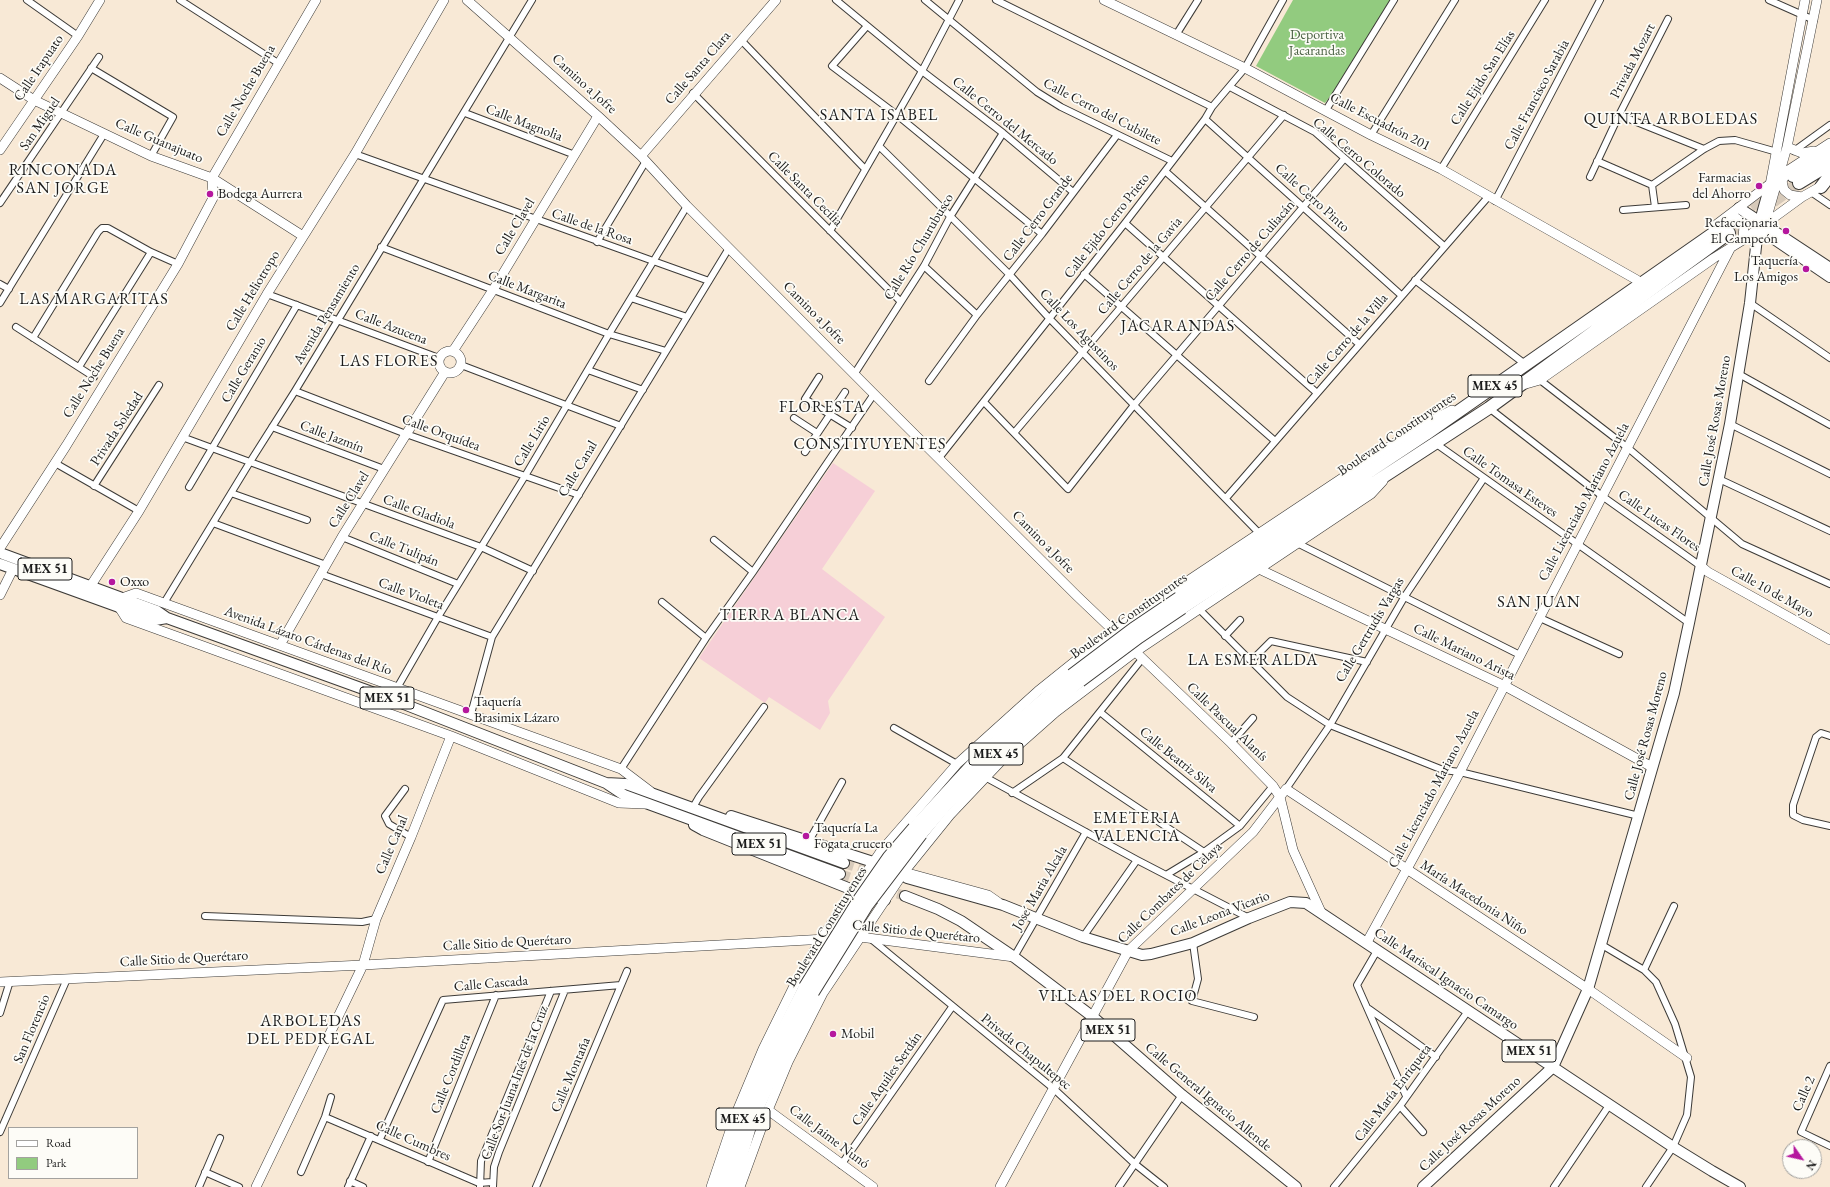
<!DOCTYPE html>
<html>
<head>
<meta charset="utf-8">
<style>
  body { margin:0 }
  #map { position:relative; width:1830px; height:1187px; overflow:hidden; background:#f8e9d6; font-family:"EB Garamond",serif }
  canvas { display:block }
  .legend { position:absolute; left:8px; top:1127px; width:130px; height:52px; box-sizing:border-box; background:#fdfcf7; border:1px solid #a3a29f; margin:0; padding:5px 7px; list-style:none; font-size:12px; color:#1c1c1c }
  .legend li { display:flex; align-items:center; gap:8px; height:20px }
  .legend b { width:20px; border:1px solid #a3a29f }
  .north { position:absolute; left:1782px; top:1139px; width:40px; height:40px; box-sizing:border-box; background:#fdfcf7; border:1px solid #a3a29f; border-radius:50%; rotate:124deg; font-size:11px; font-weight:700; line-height:16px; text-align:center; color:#1c1c1c }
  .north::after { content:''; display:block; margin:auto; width:14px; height:18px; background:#b5179e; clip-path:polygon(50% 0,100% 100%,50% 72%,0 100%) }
</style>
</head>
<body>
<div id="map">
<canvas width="1830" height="1187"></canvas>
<ul class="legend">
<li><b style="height:5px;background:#fff"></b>Road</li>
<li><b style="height:11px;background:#92cb7f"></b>Park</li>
</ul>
<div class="north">N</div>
</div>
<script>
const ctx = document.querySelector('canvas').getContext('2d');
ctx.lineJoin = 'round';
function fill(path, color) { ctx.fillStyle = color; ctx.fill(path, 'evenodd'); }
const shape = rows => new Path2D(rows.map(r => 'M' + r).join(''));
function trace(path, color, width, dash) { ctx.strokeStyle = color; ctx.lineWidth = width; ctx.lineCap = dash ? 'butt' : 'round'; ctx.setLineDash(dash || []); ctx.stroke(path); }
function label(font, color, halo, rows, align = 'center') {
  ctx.font = font + ' "EB Garamond",serif'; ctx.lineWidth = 3.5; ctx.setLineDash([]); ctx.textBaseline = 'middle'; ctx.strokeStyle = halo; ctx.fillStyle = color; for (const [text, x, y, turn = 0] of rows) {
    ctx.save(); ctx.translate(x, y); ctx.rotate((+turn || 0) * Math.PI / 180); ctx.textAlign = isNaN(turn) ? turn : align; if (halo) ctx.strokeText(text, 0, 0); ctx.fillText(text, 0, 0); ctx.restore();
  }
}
const built = shape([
  [833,463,875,491,822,569,885,617,828,701,830,713,820,730,769,697,765,703,699,658]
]);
const green = shape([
  [1293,0,1394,0,1350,71,1325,103,1256,66]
]);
const primaryTunnel = shape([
  [844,863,875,873],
  [840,874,868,884],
  [883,889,905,896]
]);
const highwayTunnel = shape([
  [1736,217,1774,189],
  [1729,233,1799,183]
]);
const street = shape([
  [27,0,78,36],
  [180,0,278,63],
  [836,0,922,71,1003,133,1073,192],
  [925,0,1037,92,1061,107,1172,161],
  [996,0,1212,107],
  [1769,0,1814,20],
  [867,26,832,66,897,115,1042,234],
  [1176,35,1198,0],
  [741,40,865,169],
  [91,68,173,117,151,156],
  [1230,87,1315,132,1444,246],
  [693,93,900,301],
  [1326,110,1394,0],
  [465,113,575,155],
  [1619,115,1704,149],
  [1205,119,1401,295],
  [1371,135,1455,0],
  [879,146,1010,275,1049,318,1259,533],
  [1794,151,1830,125],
  [355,154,709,281],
  [1597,161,1652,185],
  [1441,169,1545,0],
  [1165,171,1359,344],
  [1590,177,1619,115,1668,19],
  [1652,185,1704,149,1719,141,1735,140,1777,152],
  [1652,185,1655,207],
  [1811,192,1830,205],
  [1495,201,1600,0],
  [0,203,99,57],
  [1623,210,1686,205],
  [1125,223,1317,393],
  [830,231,922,71,959,0],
  [597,242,646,161],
  [381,247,609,334,666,351],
  [924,266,977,315],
  [1084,274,1275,441],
  [1415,280,1521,361],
  [0,284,9,289],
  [267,294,439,358],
  [631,298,687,317],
  [0,303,104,134],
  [1750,303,1830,358],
  [16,327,94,377],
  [33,338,98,232,102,228,108,228,151,252,178,264],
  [461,365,621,426],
  [79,367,151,252],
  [588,370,643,390],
  [855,373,924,266,950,217,1003,133],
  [1737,373,1830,425],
  [819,377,805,399,852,428],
  [1540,380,1628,448,1742,544,1830,584],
  [929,381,977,315,1042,234,1117,135],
  [295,391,406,434,579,495],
  [984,402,1068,489,1134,405,1344,159],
  [1489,408,1602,496,1702,567],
  [794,418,817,433],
  [1730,424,1830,474],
  [272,427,384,469],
  [1014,433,1284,115],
  [182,437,481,547,533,571],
  [1435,443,1689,623],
  [805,452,845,392],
  [939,458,1125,223,1205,119,1212,107,1245,68,1283,0],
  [55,463,139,511],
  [1719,479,1830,531],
  [94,486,159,385],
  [189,487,297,305],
  [231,493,307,520],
  [1226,498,1488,197],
  [213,523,326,565],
  [342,537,458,584],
  [714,540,753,572],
  [1297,543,1520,655],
  [321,574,492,637],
  [662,602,706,638],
  [164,603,250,462,295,391,532,0],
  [1199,609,1287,697,1330,725,1443,770,1460,772,1639,816],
  [1540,618,1619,654],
  [1225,636,1240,620],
  [1251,661,1271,641,1367,662],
  [397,688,438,617,525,476,609,334,687,206],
  [1100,712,1240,826],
  [471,714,492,637,729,248],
  [894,728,957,764],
  [1830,736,1821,733,1816,737,1793,805,1793,815,1803,820,1830,826],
  [1231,743,1253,718],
  [1063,758,1204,852],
  [621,769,706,638,753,572,874,394],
  [985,777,1137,860,1249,918],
  [405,789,385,816,389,824,411,837],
  [1286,789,1330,725,1405,596,1484,478],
  [1012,793,1063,758,1142,659],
  [692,809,699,797,764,707],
  [809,841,842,782],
  [1166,875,1204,852,1240,826,1273,786],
  [205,916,362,922,376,919],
  [1083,937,1137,860],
  [871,939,1054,1089,1135,1164,1164,1187],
  [1193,943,1198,979,1192,1001,1254,1017],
  [1602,945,1644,970,1656,982,1675,1024,1691,1077,1687,1115,1673,1147,1646,1187],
  [1378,949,1357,985,1406,1096],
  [1014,957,1086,832],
  [1644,970,1674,906],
  [1369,1009,1436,1057],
  [0,1013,10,981],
  [1830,1066,1801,1132,1830,1146],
  [1400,1106,1423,1132],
  [325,1117,479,1183,492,1182],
  [0,1132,67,979],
  [380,1139,443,1000,621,985],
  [428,1162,496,995],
  [841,1165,952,1007],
  [205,1172,239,1187],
  [301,1172,325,1117,331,1097],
  [350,1181,363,1187],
  [199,1187,220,1138],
  [348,1187,371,1136],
  [480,1187,481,1161,551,991],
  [493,1187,494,1167,499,1152,565,990],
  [536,1187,627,971],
  [1119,1187,1182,1095],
  [1334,1187,1400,1106,1468,1011],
  [1554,1187,1610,1104]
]);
const secondary = shape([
  [467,0,598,116,641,156,687,206,874,394,1077,596,1231,743,1273,786,1280,797,1293,850,1321,912],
  [1104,0,1245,68,1371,135,1441,169,1637,280],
  [0,78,34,100,151,156,212,178,303,236],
  [1787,147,1802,153,1814,151],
  [0,150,78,36,100,0],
  [641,156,776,0],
  [1786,174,1782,181,1784,190,1790,195,1802,197],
  [1770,185,1805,0],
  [1729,216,1735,217,1744,224,1743,240],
  [1765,224,1787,147,1817,0],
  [1713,227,1787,171,1830,143],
  '439 362a11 11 0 1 1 22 0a11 11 0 1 1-22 0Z',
  [453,351,493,290,598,116],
  [1526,384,1540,380,1714,258,1743,240,1802,197,1825,184],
  [0,548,66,446,178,264,213,198,212,178,316,0],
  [1702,567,1708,572,1830,640],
  [1259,569,1505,686,1652,767],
  [86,593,139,511,267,294,355,154,444,0],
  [0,595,13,569],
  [122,598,136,593,621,769,650,791],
  [119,607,126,618,451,736,619,803,645,804],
  [280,645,342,537,445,372],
  [904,872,988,895,998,902],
  [843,938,860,937,1014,957],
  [1367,942,1460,772,1730,249],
  [0,982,363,965,826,939],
  [768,1110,873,1187],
  [256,1187,363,965,376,919,411,837,451,736],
  [711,1187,735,1116,763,1049,794,986,821,939,881,851,957,764,1038,691,1114,630,1419,427,1452,410],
  [740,1187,768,1110,788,1062,823,993,904,872,950,815,1004,758,1056,712,1135,652,1371,494,1383,481],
  [1000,1187,1128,951,1253,832,1286,789,1588,989,1687,1058]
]);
const primary = shape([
  [1739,208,1830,268],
  [1758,228,1830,277],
  [0,553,157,611,167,618,391,699,606,783,624,795,840,874],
  [0,564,155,620,167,618],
  [606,783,626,784,844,863],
  [731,816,904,872],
  [694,825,703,830,853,890,885,900],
  [907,878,1003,905,1083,937,1142,955,1151,954,1193,943,1249,918,1290,902,1306,903,1673,1147,1712,1171,1740,1187],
  [905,896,938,909,961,921,1014,957,1093,1017,1182,1095,1296,1187],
  [1423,1187,1553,1067,1588,989,1674,693,1689,623,1730,424,1750,303,1758,228,1770,185]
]);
const highway = shape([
  [1793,176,1830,152],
  [1799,183,1830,164],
  [1821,187,1830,175],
  [1179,598,1426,434,1724,226],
  [1182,608,1489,408,1729,233],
  [914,828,972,765,1005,733,1072,675],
  [921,834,944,807,1010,740,1080,681],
  [720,1187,743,1119,772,1052,805,987],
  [732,1187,751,1123,780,1058,813,992]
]);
const highwayBridge = shape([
  [1072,675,1133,629,1179,598],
  [1080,681,1139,637,1182,608],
  [805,987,859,900,889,857,914,828],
  [813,992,867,905,921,834]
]);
const markers = [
  [1759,186,4,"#b5179e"],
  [210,194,4,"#b5179e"],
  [1786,231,4,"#b5179e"],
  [1806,269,4,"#b5179e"],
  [112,582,4,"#b5179e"],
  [466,710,4,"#b5179e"],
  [806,836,4,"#b5179e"],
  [833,1034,4,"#b5179e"]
];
const shields = [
  [1495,386,54],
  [45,569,54],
  [387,698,54],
  [996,754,54],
  [759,844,54],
  [1108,1030,54],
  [1529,1051,54],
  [743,1119,54]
];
const shieldNames = [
  ["MEX 45",1495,386],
  ["MEX 51",45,569],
  ["MEX 51",387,698],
  ["MEX 45",996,754],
  ["MEX 51",759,844],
  ["MEX 51",1108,1030],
  ["MEX 51",1529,1051],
  ["MEX 45",743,1119]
];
const parkNames = [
  ["Deportiva",1317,35],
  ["Jacarandas",1317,51]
];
const streetNames = [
  ["Privada Mozart",1633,61,-63],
  ["Calle Irapuato",39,68,-56],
  ["Calle Santa Clara",698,68,-49],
  ["Calle Ejido San Elías",1483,78,-58],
  ["Camino a Jofre",584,84,42],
  ["Calle Noche Buena",246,91,-60],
  ["Calle Francisco Sarabia",1537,95,-62],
  ["Calle Cerro del Cubilete",1102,112,27],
  ["Calle Cerro del Mercado",1005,121,39],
  ["Calle Escuadrón 201",1380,122,27],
  ["Calle Magnolia",524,123,21],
  ["San Miguel",40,124,-56],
  ["Calle Guanajuato",159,141,23],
  ["Calle Cerro Colorado",1359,158,40],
  ["Calle Santa Cecilia",805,189,45],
  ["Calle Cerro Pinto",1312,198,42],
  ["Calle Cerro Grande",1038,218,-53],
  ["Calle Ejido Cerro Prieto",1107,226,-52],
  ["Calle Clavel",515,227,-59],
  ["Calle de la Rosa",592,227,19],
  ["Calle Río Churubusco",919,247,-59],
  ["Calle Cerro de Culiacán",1250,251,-49],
  ["Calle Cerro de la Gavia",1140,266,-50],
  ["Calle Margarita",527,290,21],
  ["Calle Heliotropo",253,291,-59],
  ["Camino a Jofre",814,313,45],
  ["Avenida Pensamiento",327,314,-59],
  ["Calle Azucena",391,327,21],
  ["Calle Los Agustinos",1079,330,46],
  ["Calle Cerro de la Villa",1347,340,-49],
  ["Calle Geranio",244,370,-59],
  ["Calle Noche Buena",94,373,-58],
  ["Calle José Rosas Moreno",1715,421,-80],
  ["Privada Soledad",117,429,-57],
  ["Calle Orquídea",441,433,20],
  ["Boulevard Constituyentes",1397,434,-34],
  ["Calle Jazmín",332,437,21],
  ["Calle Lirio",532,441,-59],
  ["Calle Canal",578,469,-59],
  ["Calle Tomasa Esteves",1510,482,35],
  ["Calle Clavel",349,500,-58],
  ["Calle Licenciado Mariano Azuela",1584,502,-62],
  ["Calle Gladiola",419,512,20],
  ["Calle Lucas Flores",1659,521,35],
  ["Camino a Jofre",1043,542,45],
  ["Calle Tulipán",404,549,22],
  ["Calle 10 de Mayo",1772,592,29],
  ["Calle Violeta",411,594,20],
  ["Boulevard Constituyentes",1129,616,-35],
  ["Calle Gertrudis Vargas",1370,630,-59],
  ["Avenida Lázaro Cárdenas del Río",308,641,20],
  ["Calle Mariano Arista",1464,652,26],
  ["Calle Pascual Alanís",1227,722,44],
  ["Calle José Rosas Moreno",1646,736,-75],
  ["Calle Beatriz Silva",1178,760,39],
  ["Calle Licenciado Mariano Azuela",1434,789,-62],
  ["Calle Canal",392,845,-67],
  ["Jose´ Maria Alcala",1040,888,-60],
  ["Calle Combates de Celaya",1170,893,-44],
  ["María Macedonia Niño",1474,898,33],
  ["Calle Leona Vicario",1220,914,-21],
  ["Boulevard Constituyentes",827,927,-58],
  ["Calle Sitio de Querétaro",916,932,6],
  ["Calle Sitio de Querétaro",507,943,-3],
  ["Calle Sitio de Querétaro",184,959,-3],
  ["Calle Mariscal Ignacio Camargo",1446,979,34],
  ["Calle Cascada",491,984,-5],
  ["San Florencio",32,1029,-67],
  ["Privada Chapultepec",1026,1052,39],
  ["Calle Cordillera",451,1074,-68],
  ["Calle Montaña",571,1075,-67],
  ["Calle Aquiles Serdán",887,1079,-55],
  ["Calle Sor Juana Inés de la Cruz",515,1083,-69],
  ["Calle María Enriqueta",1393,1093,-53],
  ["Calle 2",1804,1094,-66],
  ["Calle General Ignacio Allende",1208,1097,40],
  ["Calle José Rosas Moreno",1470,1124,-43],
  ["Calle Jaime Nunó",829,1137,37],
  ["Calle Cumbres",413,1141,24]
];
const poiNames = [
  ["Farmacias",1751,178,"right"],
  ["del Ahorro",1751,194,"right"],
  ["Bodega Aurrera",218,194],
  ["Refaccionaria",1778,223,"right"],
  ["El Campeón",1778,239,"right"],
  ["Taquería",1798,261,"right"],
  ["Los Amigos",1798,277,"right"],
  ["Oxxo",120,582],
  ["Taquería",474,702],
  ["Brasimix Lázaro",474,718],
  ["Taquería La",814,828],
  ["Fogata crucero",814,844],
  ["Mobil",841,1034]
];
const quarterNames = [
  ["SANTA ISABEL",879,116],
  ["QUINTA ARBOLEDAS",1671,120],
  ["RINCONADA",63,171],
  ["SAN JORGE",63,189],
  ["LAS MARGARITAS",94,300],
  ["JACARANDAS",1178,327],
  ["LAS FLORES",389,362],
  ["FLORESTA",822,408],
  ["CONSTIYUYENTES",870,445],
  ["SAN JUAN",1539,603],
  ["TIERRA BLANCA",790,616],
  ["LA ESMERALDA",1253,661],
  ["EMETERIA",1137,819],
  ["VALENCIA",1137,837],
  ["VILLAS DEL ROCIO",1118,997],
  ["ARBOLEDAS",311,1022],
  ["DEL PEDREGAL",311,1040]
];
fill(built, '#f6cfd7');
fill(green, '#92cb7f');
trace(primaryTunnel, '#d7caba', 10, [10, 5]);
trace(highwayTunnel, '#d7caba', 12, [12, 6]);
trace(street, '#3d3b38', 8);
trace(secondary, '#3d3b38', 10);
trace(primary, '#3d3b38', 12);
trace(highway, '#3d3b38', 14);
trace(street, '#fff', 6);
trace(secondary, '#fff', 9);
trace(primary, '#fff', 10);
trace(highway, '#fff', 12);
trace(highwayBridge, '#3d3b38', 14, []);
trace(highwayBridge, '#fff', 12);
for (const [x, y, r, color] of markers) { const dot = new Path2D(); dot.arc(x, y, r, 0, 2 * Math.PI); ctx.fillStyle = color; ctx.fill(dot); trace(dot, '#fdfcf7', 1.5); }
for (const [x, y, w] of shields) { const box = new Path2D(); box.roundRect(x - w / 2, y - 11, w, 22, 3); ctx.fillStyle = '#fdfcf7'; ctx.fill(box); trace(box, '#1c1c1c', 1); }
label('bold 13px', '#1c1c1c', null, shieldNames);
label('14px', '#4b6244', '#fdfcf7', parkNames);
label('14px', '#1c1c1c', '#fdfcf7', streetNames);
label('14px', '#1c1c1c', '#fdfcf7', poiNames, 'left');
ctx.letterSpacing = '1px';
label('16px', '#1c1c1c', '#fdfcf7', quarterNames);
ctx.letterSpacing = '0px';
</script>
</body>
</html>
